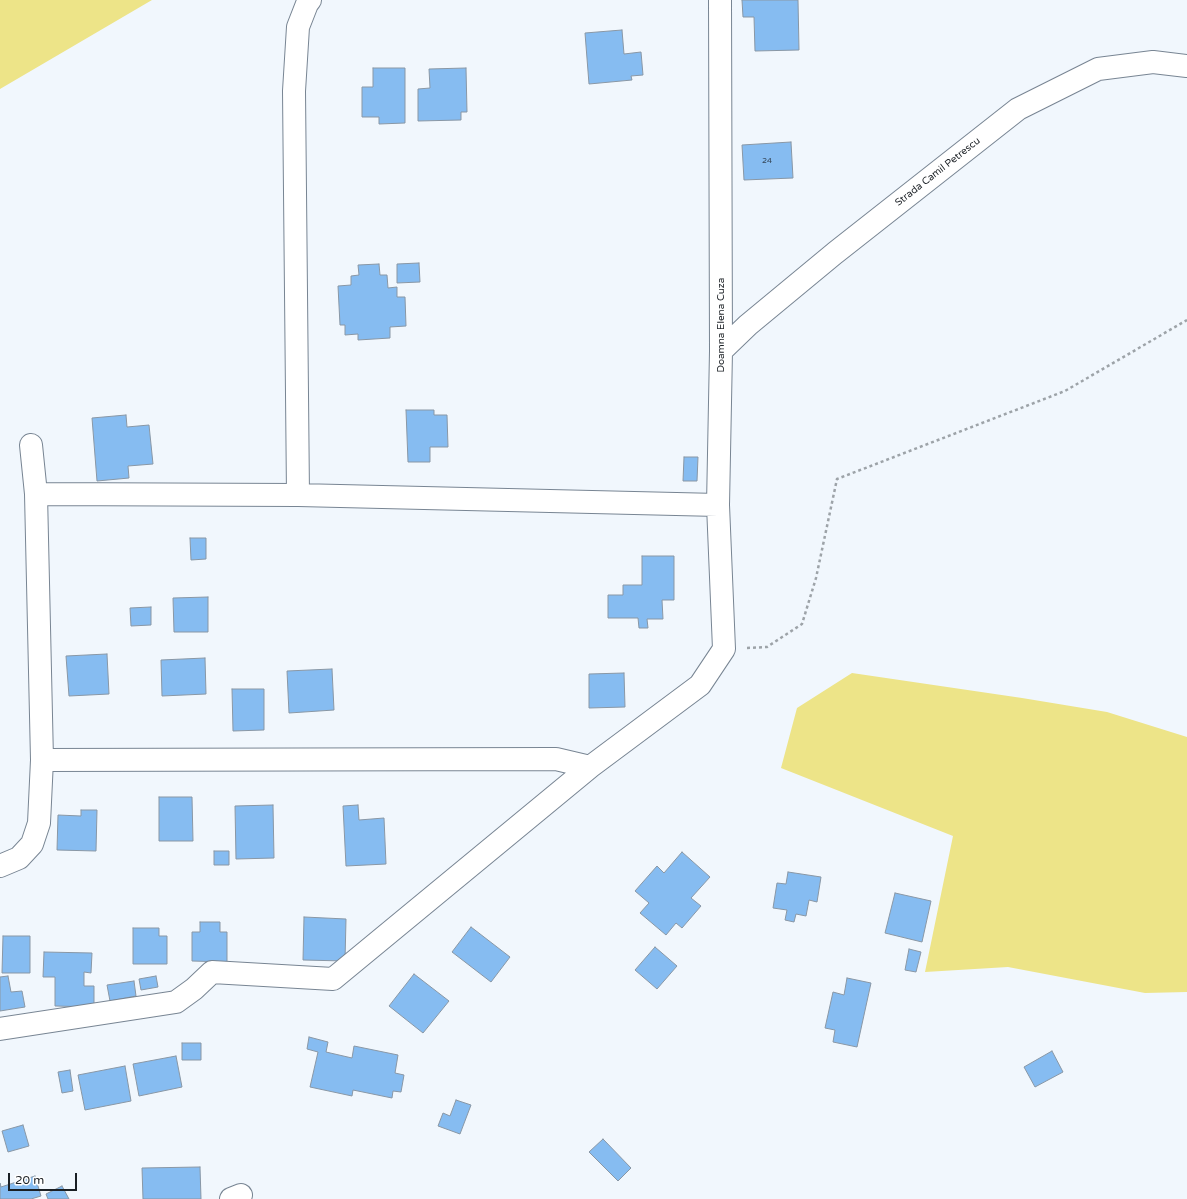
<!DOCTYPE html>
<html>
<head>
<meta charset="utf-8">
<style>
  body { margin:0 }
  #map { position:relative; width:1187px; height:1199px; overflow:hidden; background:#f1f7fd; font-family:"Varela Round",sans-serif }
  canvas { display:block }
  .scale { position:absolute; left:8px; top:1173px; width:69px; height:18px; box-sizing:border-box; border:2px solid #1a1f24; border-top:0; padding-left:5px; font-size:12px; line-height:14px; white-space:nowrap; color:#1a1f24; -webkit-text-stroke:3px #fff; paint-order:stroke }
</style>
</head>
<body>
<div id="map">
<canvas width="1187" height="1199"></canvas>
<div class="scale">20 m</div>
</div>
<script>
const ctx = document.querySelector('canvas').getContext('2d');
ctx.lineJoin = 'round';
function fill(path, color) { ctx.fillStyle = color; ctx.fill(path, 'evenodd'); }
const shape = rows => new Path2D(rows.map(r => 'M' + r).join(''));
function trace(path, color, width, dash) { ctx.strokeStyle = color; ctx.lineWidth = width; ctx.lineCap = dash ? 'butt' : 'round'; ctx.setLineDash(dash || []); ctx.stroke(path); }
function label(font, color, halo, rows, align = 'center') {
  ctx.font = font + ' "Varela Round",sans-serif'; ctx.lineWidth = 3; ctx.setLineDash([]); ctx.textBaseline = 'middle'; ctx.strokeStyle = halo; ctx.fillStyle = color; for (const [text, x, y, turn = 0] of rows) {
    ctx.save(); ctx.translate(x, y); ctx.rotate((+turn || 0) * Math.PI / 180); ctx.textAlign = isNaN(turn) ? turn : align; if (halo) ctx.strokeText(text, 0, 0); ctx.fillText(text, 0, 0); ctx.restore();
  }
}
const green = shape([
  [0,0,152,0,0,89],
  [852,673,1022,698,1107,712,1187,737,1187,992,1145,993,1008,967,925,972,953,836,781,768,797,708]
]);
const building = shape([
  [742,0,798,0,799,50,755,51,754,17,743,17,742,0],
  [622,30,624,54,641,52,643,75,631,76,632,80,589,84,585,33,622,30],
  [373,68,405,68,405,123,379,124,379,117,362,117,362,87,373,87,373,68],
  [466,68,467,112,461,112,461,120,418,121,418,89,430,88,429,69,466,68],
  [791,142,793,178,744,180,742,145,791,142],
  [419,263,420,282,397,283,397,264,419,263],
  [379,264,380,275,387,275,388,288,397,287,397,297,405,297,406,326,390,327,390,338,358,340,358,334,345,335,345,325,340,325,338,286,351,285,351,276,359,275,358,265,379,264],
  [406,410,434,410,434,415,447,415,448,447,430,447,430,462,408,462,406,410],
  [126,415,127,427,149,425,153,464,128,466,129,478,97,481,92,418,126,415],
  [684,457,698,457,697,481,683,481,684,457],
  [190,538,206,538,206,559,191,560,190,538],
  [642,556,674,556,674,600,662,600,663,619,647,619,648,628,639,628,638,618,608,618,608,595,623,595,623,585,642,585,642,556],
  [208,597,208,632,174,632,173,598,208,597],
  [151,607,151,625,131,626,130,608,151,607],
  [107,654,109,694,69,696,66,656,107,654],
  [205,658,206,694,162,696,161,660,205,658],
  [332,669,334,710,289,713,287,671,332,669],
  [624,673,625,707,589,708,589,674,624,673],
  [232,689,264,689,264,730,233,731,232,689],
  [159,797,192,797,193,841,159,841,159,797],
  [273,805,274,858,236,859,235,806,273,805],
  [358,805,359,820,384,818,386,864,346,866,343,806,358,805],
  [81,810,97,810,96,851,57,850,58,815,81,816,81,810],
  [214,851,229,851,229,865,214,865,214,851],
  [682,852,710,877,691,898,701,906,682,928,676,923,666,935,640,913,649,903,635,891,657,866,664,873,682,852],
  [788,872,821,877,817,902,809,900,806,916,796,914,794,922,785,920,787,910,773,908,777,883,786,884,788,872],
  [895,893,931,901,922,942,885,933,895,893],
  [304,917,346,919,345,961,303,960,304,917],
  [200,922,220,922,220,932,227,932,227,962,192,961,192,932,200,932,200,922],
  [471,927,510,957,491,982,452,952,471,927],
  [133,928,159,928,159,936,167,936,167,964,133,964,133,928],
  [3,936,30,936,30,973,2,973,3,936],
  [655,947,677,966,657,989,635,970,655,947],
  [909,949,921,952,916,972,905,970,909,949],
  [44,952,92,953,91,973,84,972,84,986,94,986,94,1007,55,1006,55,977,43,977,44,952],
  [414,974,449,1001,423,1033,389,1006,414,974],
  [8,976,11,992,22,991,25,1007,0,1011,0,977,8,976],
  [156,976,158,987,141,990,139,979,156,976],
  [847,978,871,983,857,1047,833,1042,835,1030,825,1028,833,992,844,995,847,978],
  [134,981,136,996,110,1001,107,985,134,981],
  [309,1037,328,1042,326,1052,352,1058,354,1046,398,1055,395,1073,404,1075,401,1092,393,1091,392,1098,353,1090,352,1096,310,1087,318,1052,307,1049,309,1037],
  [182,1043,201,1043,201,1060,182,1060,182,1043],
  [1052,1051,1063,1072,1035,1087,1024,1067,1052,1051],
  [176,1056,182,1087,139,1096,133,1064,176,1056],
  [125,1066,131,1101,85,1110,78,1075,125,1066],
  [70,1070,73,1091,62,1093,58,1072,70,1070],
  [456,1100,471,1105,460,1134,438,1126,443,1113,450,1116,456,1100],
  [23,1125,29,1146,8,1152,2,1131,23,1125],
  [603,1139,631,1168,618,1181,589,1152,603,1139],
  [200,1167,201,1199,143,1199,142,1168,200,1167],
  [35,1176,41,1196,31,1199,0,1199,0,1183,1,1187,35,1176],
  [62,1186,69,1199,48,1199,46,1194,62,1186]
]);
const path = shape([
  [747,648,767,647,802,624,816,578,837,479,1065,391,1187,320]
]);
const minor = shape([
  [721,351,748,325,835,253,1018,109,1098,69,1153,62,1187,66],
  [36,494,298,495,718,505],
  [298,495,294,91,298,27,307,4,310,0],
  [42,760,556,759,590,767],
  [0,866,19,858,32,844,39,823,42,760,36,494,31,445],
  [0,1029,176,1002,194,989,212,972,333,979,590,767,700,685,724,649,718,505,721,351,720,0],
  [231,1199,241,1195]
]);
const numberNames = [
  ["24",767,161]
];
const streetNames = [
  ["Strada Camil Petrescu",938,172,-38],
  ["Doamna Elena Cuza",721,325,-90]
];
fill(green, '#ede488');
fill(building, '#86bcf1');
trace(building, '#8997a5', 1);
trace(minor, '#788593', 24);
trace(path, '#9da3a8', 2.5, [3, 3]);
trace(minor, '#fff', 22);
label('8px', '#354657', null, numberNames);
label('10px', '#1a1f24', '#fff', streetNames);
</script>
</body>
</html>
